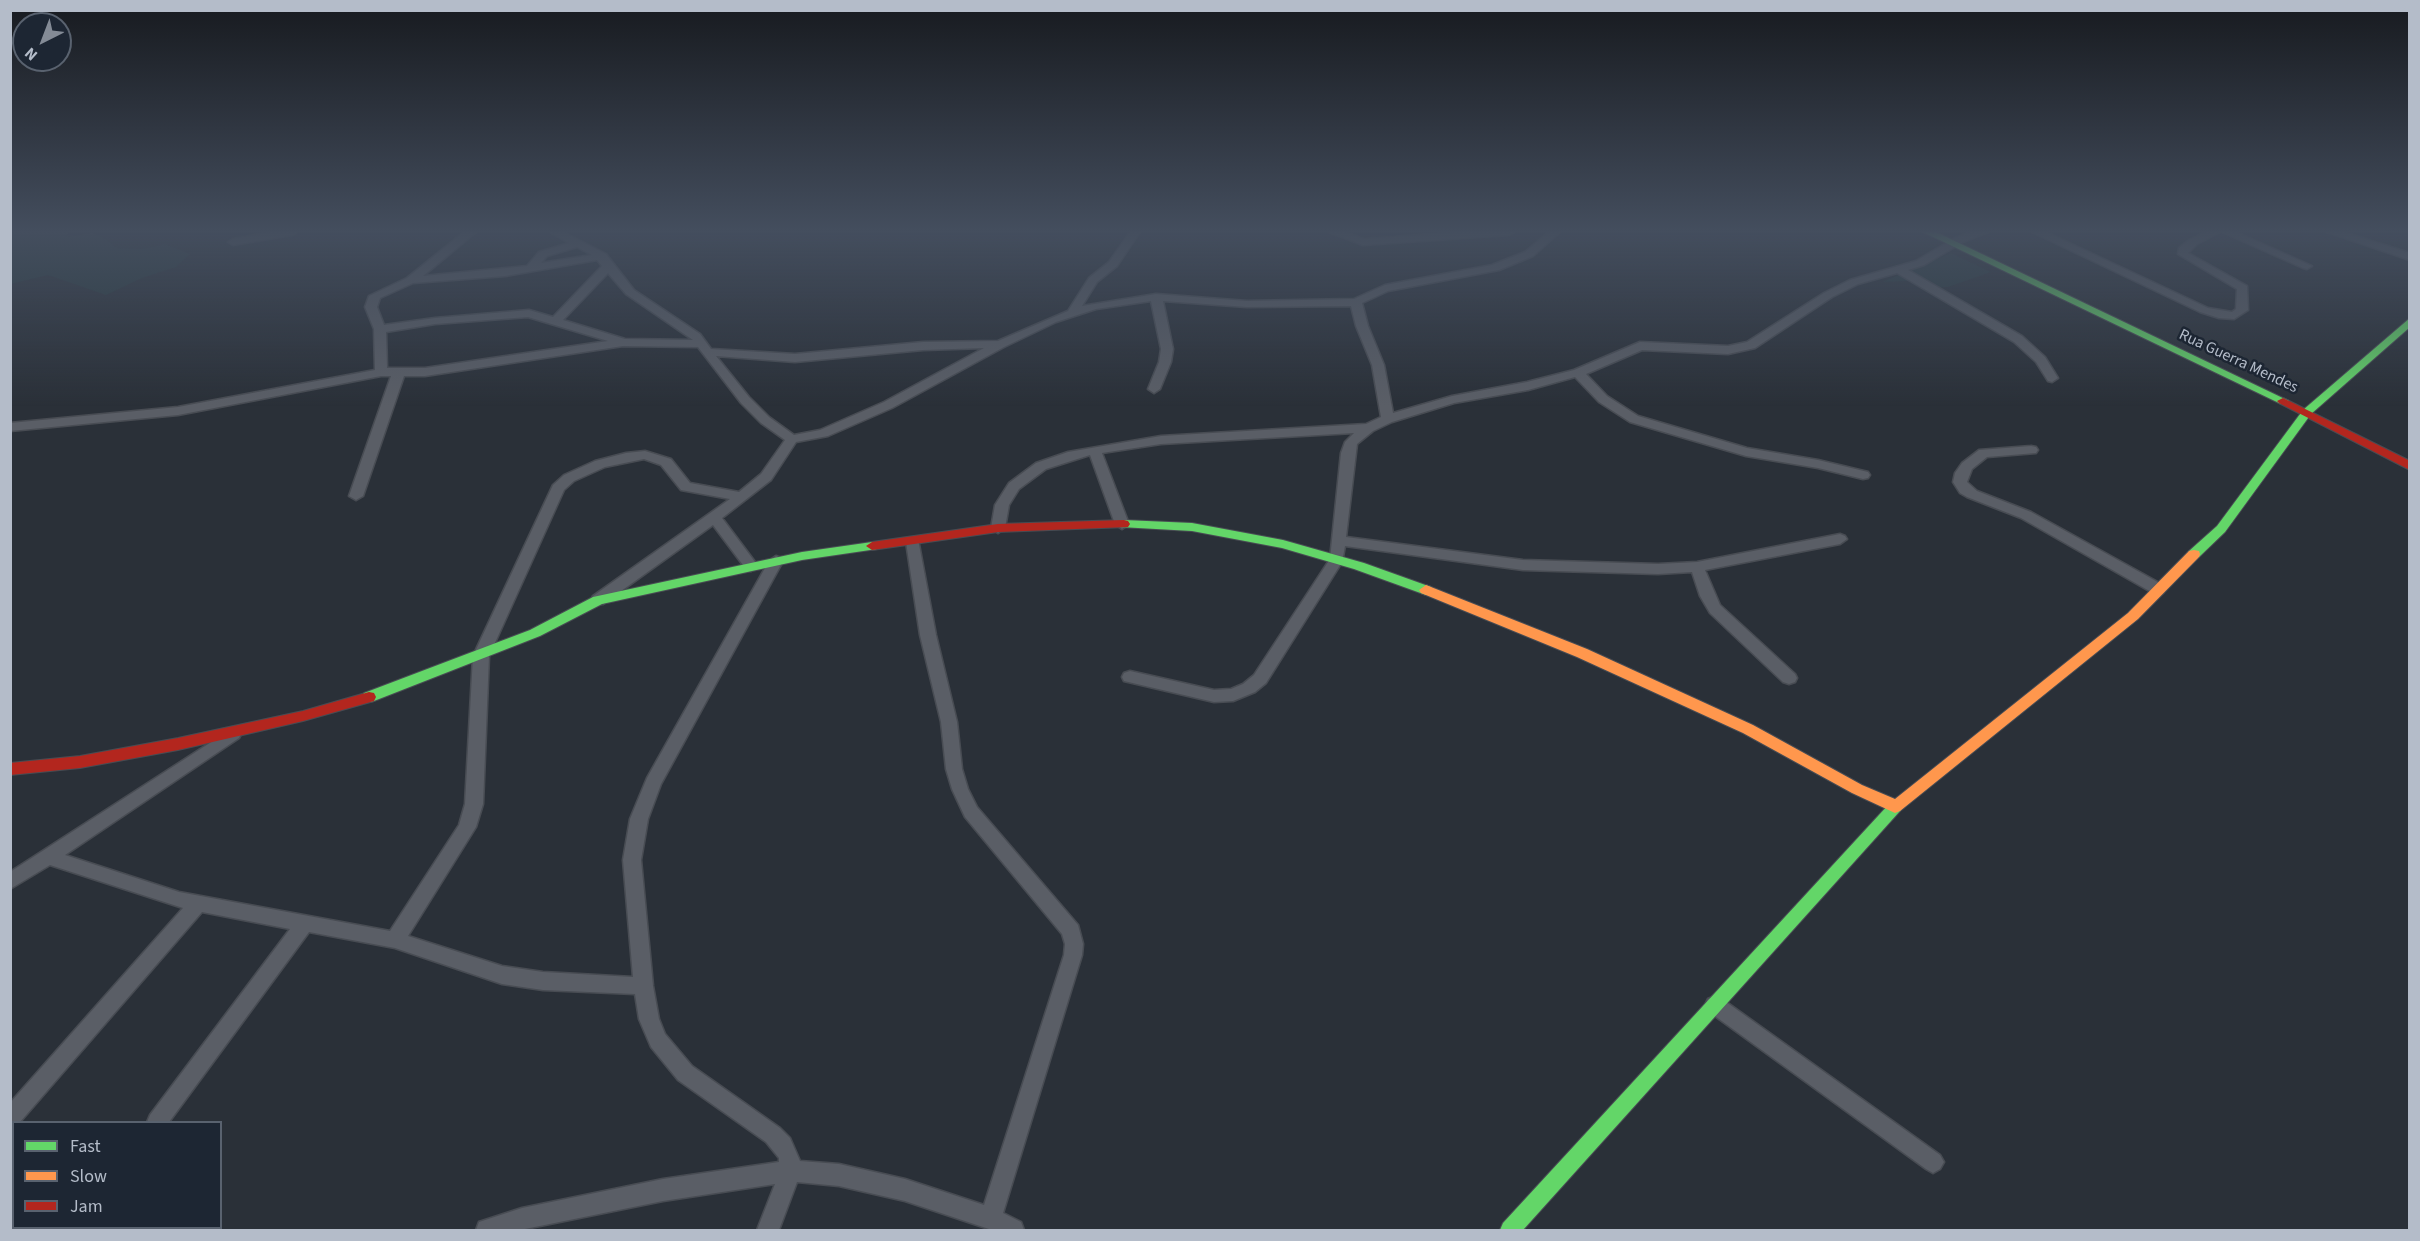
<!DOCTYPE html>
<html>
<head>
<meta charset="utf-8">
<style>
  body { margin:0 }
  #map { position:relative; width:2420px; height:1241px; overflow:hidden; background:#2a3038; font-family:"Source Sans 3",sans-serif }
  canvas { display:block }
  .frame { position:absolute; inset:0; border:12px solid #b4bcc9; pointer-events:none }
  .legend { position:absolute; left:12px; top:1121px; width:210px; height:108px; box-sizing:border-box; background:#1d2633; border:2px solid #59626f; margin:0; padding:8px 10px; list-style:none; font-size:18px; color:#b4bcc9 }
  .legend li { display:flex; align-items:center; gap:12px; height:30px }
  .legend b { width:30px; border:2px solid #59626f }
  .north { position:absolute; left:12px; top:12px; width:60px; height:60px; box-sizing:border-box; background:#1d2633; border:2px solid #59626f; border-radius:50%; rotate:222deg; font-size:16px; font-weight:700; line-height:24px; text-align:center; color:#b4bcc9 }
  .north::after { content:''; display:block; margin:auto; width:21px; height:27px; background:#848b96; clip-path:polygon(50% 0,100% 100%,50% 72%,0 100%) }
</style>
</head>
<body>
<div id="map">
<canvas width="2420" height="1241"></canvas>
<div class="frame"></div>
<ul class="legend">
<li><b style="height:8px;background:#63d668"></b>Fast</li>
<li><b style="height:8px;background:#ff974d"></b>Slow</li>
<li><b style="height:8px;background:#b3261e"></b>Jam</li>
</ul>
<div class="north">N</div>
</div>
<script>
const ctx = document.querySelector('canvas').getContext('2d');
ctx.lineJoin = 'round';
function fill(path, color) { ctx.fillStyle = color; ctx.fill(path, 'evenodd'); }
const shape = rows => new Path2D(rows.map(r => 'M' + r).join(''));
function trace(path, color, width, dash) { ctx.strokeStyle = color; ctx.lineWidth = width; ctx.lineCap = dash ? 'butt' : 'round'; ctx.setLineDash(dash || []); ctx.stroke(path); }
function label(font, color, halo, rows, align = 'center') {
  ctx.font = font + ' "Source Sans 3",sans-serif'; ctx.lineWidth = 5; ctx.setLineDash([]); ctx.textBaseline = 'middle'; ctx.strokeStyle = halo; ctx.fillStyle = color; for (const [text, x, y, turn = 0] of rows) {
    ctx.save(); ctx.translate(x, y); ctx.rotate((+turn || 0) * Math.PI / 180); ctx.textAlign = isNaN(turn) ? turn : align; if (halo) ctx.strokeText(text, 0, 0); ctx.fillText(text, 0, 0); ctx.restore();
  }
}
const green = shape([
  [11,232,69,232,66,237,92,233,106,239,117,248,142,249,165,244,190,254,176,267,142,278,106,295,48,275,11,284],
  [1951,253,1991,272,1948,287,1928,288,1909,281,1882,282]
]);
const street = shape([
  [273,232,297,232,292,235,233,245,228,242,233,239,273,232],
  [464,232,476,232,423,276,527,266,539,252,569,243,550,232,563,232,606,254,634,290,700,334,711,349,795,354,923,342,998,341,1068,311,1089,278,1109,262,1130,232,1140,232,1117,266,1097,282,1082,306,1156,294,1247,301,1354,299,1385,285,1492,265,1525,252,1549,232,1560,232,1533,256,1499,270,1388,291,1362,303,1368,326,1384,365,1393,413,1452,396,1527,382,1574,370,1640,342,1728,346,1747,342,1824,293,1850,280,1916,261,1955,238,1972,232,1988,232,1963,242,1924,265,1908,270,2022,336,2045,357,2058,378,2052,382,2048,381,2036,362,2014,342,1897,273,1858,284,1832,297,1755,348,1728,354,1642,350,1586,374,1607,396,1638,416,1747,448,1818,460,1868,472,1870,475,1868,478,1863,479,1818,468,1746,456,1630,422,1599,402,1575,377,1528,390,1454,403,1392,422,1373,431,1357,444,1346,537,1523,560,1658,564,1697,562,1840,534,1845,536,1847,539,1840,544,1705,570,1720,605,1795,674,1797,678,1795,682,1789,684,1783,682,1710,613,1700,596,1692,572,1658,574,1523,570,1345,546,1342,562,1266,683,1255,692,1233,701,1214,702,1124,681,1122,677,1124,673,1130,671,1214,690,1231,689,1243,684,1254,675,1330,559,1341,453,1345,442,1354,433,1161,444,1102,453,1129,524,1122,529,1115,524,1090,455,1046,469,1019,489,1009,505,1005,528,998,533,991,528,995,505,1009,483,1036,463,1068,452,1161,436,1366,424,1381,417,1372,365,1356,326,1351,306,1247,307,1163,301,1173,349,1171,362,1160,389,1154,393,1148,389,1159,362,1161,349,1151,301,1096,309,1056,322,1004,347,892,408,828,436,796,442,771,480,722,518,758,566,751,571,746,569,713,525,603,604,593,604,591,600,593,596,730,499,681,490,661,465,644,459,605,467,574,481,564,490,489,656,483,804,476,827,408,936,502,966,543,972,633,977,623,860,630,819,647,778,769,561,776,556,781,558,783,561,661,784,648,819,641,860,653,986,659,1019,665,1034,692,1066,780,1128,790,1138,800,1161,839,1164,905,1179,984,1205,1064,955,1065,944,1062,934,965,817,952,789,946,769,941,722,920,635,906,542,908,539,918,539,936,635,957,722,962,769,968,789,977,807,1078,925,1083,944,1082,955,1003,1213,1021,1222,1024,1230,992,1230,905,1201,839,1186,797,1182,779,1230,757,1230,775,1184,663,1201,520,1230,476,1230,479,1222,522,1208,663,1179,779,1162,779,1158,766,1142,678,1080,651,1047,639,1019,635,994,543,990,502,984,395,948,309,932,169,1122,147,1122,150,1115,290,929,202,912,20,1122,14,1122,14,1128,10,1129,10,1103,183,908,50,865,10,889,10,872,233,728,239,730,241,734,239,738,65,855,179,892,390,931,459,825,465,804,473,656,553,485,564,475,595,461,626,453,645,451,671,459,690,483,739,492,761,474,785,440,761,423,741,403,698,347,623,346,425,376,404,376,363,496,356,500,349,496,391,376,381,376,178,415,10,431,10,423,178,407,375,370,374,329,365,307,369,296,407,278,464,232],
  [577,247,592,255,541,263,547,256,577,247],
  [597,260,602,266,553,317,529,310,435,318,384,325,377,307,380,298,413,283,505,276,597,260],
  [608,273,626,294,693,340,625,339,563,320,608,273],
  [528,317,608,341,425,368,387,368,386,332,435,324,528,317],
  [984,348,884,402,820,430,794,435,769,417,749,397,716,356,795,362,923,350,984,348],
  [1329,232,1344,232,1364,239,1462,232,1514,232,1509,235,1363,245,1329,232],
  [2032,232,2046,232,2208,308,2232,312,2236,309,2237,289,2178,254,2179,248,2189,240,2206,232,2220,232,2197,244,2188,253,2247,286,2248,310,2234,319,2219,318,2200,312,2032,232],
  [2222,232,2236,232,2312,266,2307,269,2303,268,2222,232],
  [2327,232,2343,232,2410,253,2410,260,2327,232],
  [2031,446,2036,447,2038,450,2036,453,1987,457,1972,469,1967,482,1977,491,2031,512,2163,585,2165,589,2163,593,2153,593,2021,518,1967,497,1960,493,1953,482,1955,473,1962,463,1979,450,2031,446],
  [1715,996,1722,999,1940,1155,1944,1162,1940,1169,1933,1173,1926,1169,1708,1011,1705,1005,1708,999,1715,996],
  [67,1228,90,1228,89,1230,66,1230,67,1228]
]);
const fast = shape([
  [1923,232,1936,232,2289,401,2283,404,2279,403,1923,232],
  [2410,318,2410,327,2311,414,2225,532,2199,557,2189,557,2188,554,2189,551,2217,526,2303,410,2410,318],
  [1124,520,1192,523,1283,540,1364,563,1431,587,1433,590,1426,595,1354,569,1282,548,1192,531,1120,527,1118,524,1120,521,1124,520],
  [872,542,877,543,878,546,877,549,802,560,602,604,540,636,374,701,369,702,364,701,362,697,364,693,530,630,593,597,802,552,872,542],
  [1895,801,1900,803,1903,807,1900,811,1523,1230,1500,1230,1503,1223,1890,803,1895,801]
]);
const slow = shape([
  [2194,550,2199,551,2200,554,2199,557,2138,619,1900,811,1895,813,1852,793,1743,733,1577,657,1421,593,1419,590,1426,585,1431,587,1587,649,1753,725,1862,785,1895,799,2128,613,2189,551,2194,550]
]);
const jam = shape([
  [2283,398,2410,461,2410,470,2279,403,2277,401,2283,398],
  [1124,520,1128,521,1130,524,1128,527,998,532,872,550,866,546,872,542,998,524,1124,520],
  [369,692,374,693,376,697,374,701,303,721,178,750,80,768,10,775,10,763,80,756,178,738,303,711,369,692]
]);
const farStreetnames = [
  ["Rua Guerra Mendes",2238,362,25]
];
fill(green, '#273a3e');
trace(street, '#484c53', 3);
trace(fast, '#484c53', 2);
trace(slow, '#484c53', 2);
trace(jam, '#484c53', 2);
fill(street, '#5a5e66');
fill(fast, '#63d668');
fill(slow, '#ff974d');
fill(jam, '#b3261e');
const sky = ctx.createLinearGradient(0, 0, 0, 406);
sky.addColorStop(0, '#171a1f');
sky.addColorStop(0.57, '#444e5e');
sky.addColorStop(1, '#444e5e00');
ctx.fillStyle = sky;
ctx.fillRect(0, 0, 2420, 406);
label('16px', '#b4bcc9', '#1d2633', farStreetnames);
</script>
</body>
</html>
